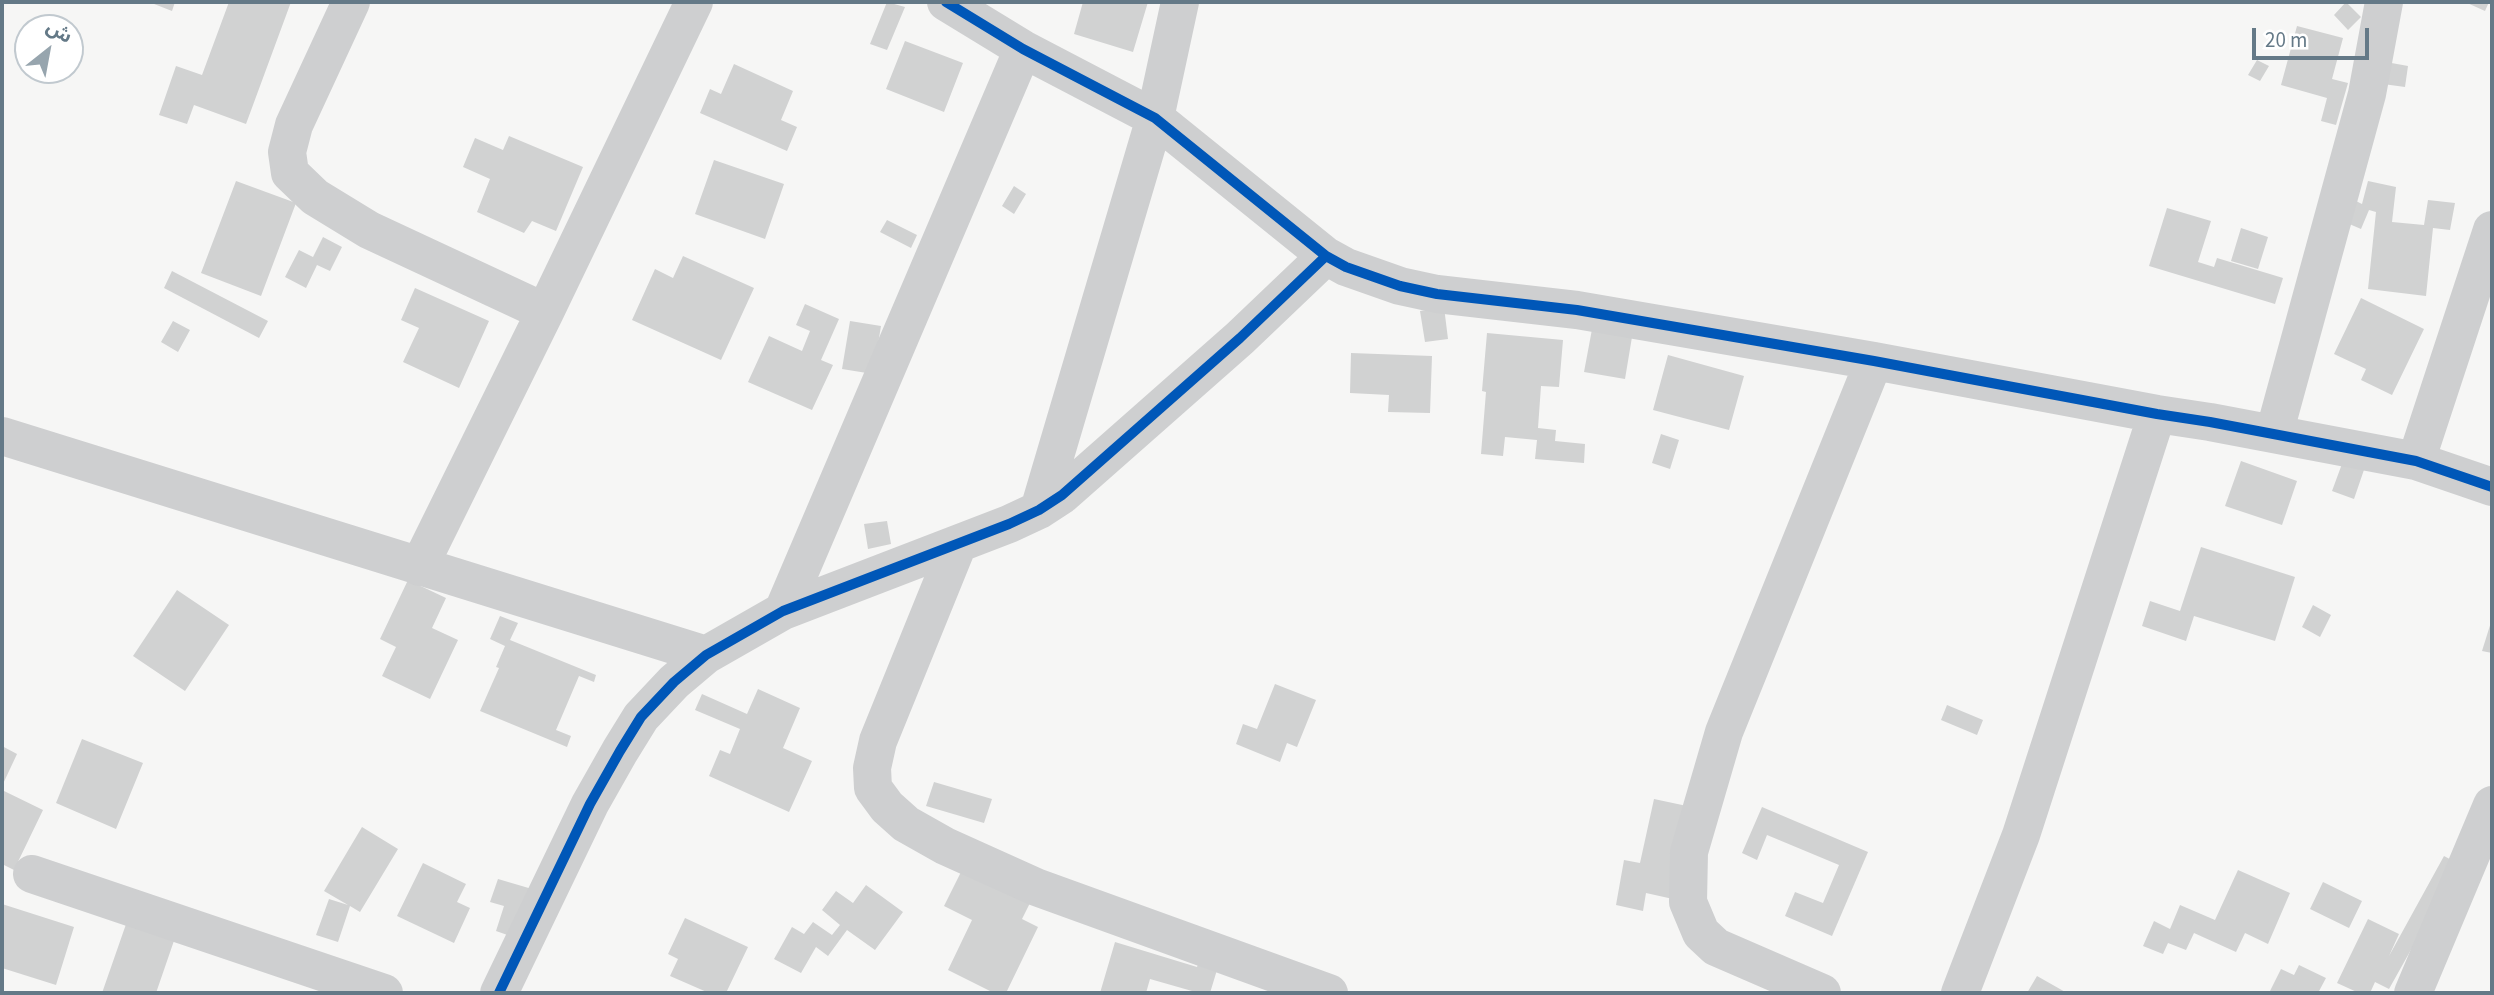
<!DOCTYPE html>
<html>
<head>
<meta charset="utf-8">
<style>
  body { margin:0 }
  #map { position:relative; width:2494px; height:995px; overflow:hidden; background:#f6f6f5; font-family:"Source Sans 3","Noto Sans Arabic",sans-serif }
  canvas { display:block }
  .frame { position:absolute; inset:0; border:4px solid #647987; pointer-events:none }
  .north { position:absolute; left:14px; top:14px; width:70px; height:70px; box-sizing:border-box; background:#fff; border:2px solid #c1c9cf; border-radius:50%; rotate:31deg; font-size:19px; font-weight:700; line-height:28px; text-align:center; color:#647987 }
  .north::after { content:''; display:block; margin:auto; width:24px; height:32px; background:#97a5ae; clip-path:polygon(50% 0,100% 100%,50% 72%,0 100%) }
  .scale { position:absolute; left:2252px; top:28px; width:117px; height:32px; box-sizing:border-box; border:4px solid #647987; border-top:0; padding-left:9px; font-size:21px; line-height:24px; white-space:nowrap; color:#647987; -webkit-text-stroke:5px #fff; paint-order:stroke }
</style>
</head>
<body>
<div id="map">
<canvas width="2494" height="995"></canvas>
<div class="frame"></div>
<div class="north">ش</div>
<div class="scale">20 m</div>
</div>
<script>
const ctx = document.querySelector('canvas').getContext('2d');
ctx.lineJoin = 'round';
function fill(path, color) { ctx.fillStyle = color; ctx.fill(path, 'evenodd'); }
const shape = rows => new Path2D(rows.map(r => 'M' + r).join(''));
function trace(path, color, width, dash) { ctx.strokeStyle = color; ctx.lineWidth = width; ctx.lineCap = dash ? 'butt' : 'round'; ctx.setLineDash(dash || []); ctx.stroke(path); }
const building = shape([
  [149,2,175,2,172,11],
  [229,2,291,2,246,124,194,105,187,124,159,115,176,66,202,75],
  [887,2,905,7,887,50,870,44],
  [1083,2,1148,2,1133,52,1074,34],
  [2346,2,2361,17,2348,30,2334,15],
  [2465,2,2489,2,2485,11],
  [2297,26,2343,38,2332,79,2348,83,2336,125,2321,121,2327,98,2281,85],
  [905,41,963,63,944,112,886,89],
  [2257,60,2269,66,2260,81,2248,75],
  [2386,62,2408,66,2405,87,2383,84],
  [734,64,793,91,781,120,797,127,787,151,700,113,710,89,721,94],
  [509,136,583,167,556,231,532,221,524,233,477,212,490,179,463,167,475,138,503,150],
  [714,160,784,184,765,239,695,214],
  [236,181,296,203,261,296,201,273],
  [2368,181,2396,187,2392,222,2424,225,2428,200,2455,203,2450,230,2433,228,2426,296,2368,289,2376,212,2369,210,2361,229,2347,223,2356,201,2362,204],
  [1014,186,1026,194,1014,214,1002,206],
  [2167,208,2211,221,2198,262,2214,267,2217,258,2283,278,2275,304,2149,266],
  [887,220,917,235,911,248,880,232],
  [2241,228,2268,237,2258,269,2231,261],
  [323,237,342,247,330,271,317,265,306,288,285,277,299,250,313,257],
  [683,256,754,288,721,360,632,320,655,269,673,278],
  [172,271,268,321,259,338,164,288],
  [415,288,489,321,459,388,403,362,419,328,401,320],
  [2361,298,2424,329,2392,395,2361,380,2366,369,2334,354],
  [805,304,839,319,821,360,833,365,812,410,748,382,769,336,802,351,810,331,796,325],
  [1444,307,1448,339,1425,342,1420,311],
  [173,321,190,330,178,352,161,342],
  [850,321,881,326,873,374,842,369],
  [1593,324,1633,331,1625,379,1584,372],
  [1487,333,1563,340,1559,387,1541,386,1538,428,1556,430,1555,441,1585,444,1584,463,1535,459,1537,440,1505,437,1503,456,1481,454,1486,392,1482,391],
  [1351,353,1432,356,1430,413,1388,412,1389,395,1350,393],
  [1668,355,1744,376,1729,430,1653,410],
  [1661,434,1679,440,1670,469,1652,463],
  [2346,453,2367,461,2354,499,2332,491],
  [2241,461,2297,481,2282,525,2225,506],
  [887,521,891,544,868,549,864,524],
  [2201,547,2295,577,2275,641,2194,616,2186,641,2142,626,2150,601,2180,611],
  [408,580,446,598,432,628,458,640,430,699,382,676,396,647,380,639],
  [177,590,229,625,185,691,133,656],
  [2313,605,2331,615,2320,637,2302,627],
  [500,616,518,623,510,640,596,675,594,682,579,676,556,730,571,736,567,747,480,711,499,668,496,667,505,646,490,639],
  [2492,619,2492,653,2482,651],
  [1275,684,1316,700,1297,747,1287,743,1280,762,1236,744,1243,724,1257,729],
  [758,689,800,708,783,748,812,761,789,812,709,776,720,750,730,754,740,729,695,710,702,694,747,714],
  [1947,705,1983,720,1977,735,1941,720],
  [82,739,143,763,116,829,56,803],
  [2,746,17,754,2,786],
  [934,782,992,799,984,823,926,806],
  [2,790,43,810,14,870,2,864],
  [1654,799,1701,809,1682,901,1646,893,1643,911,1616,905,1624,860,1640,863],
  [1762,807,1868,852,1832,936,1785,916,1795,892,1823,903,1839,865,1767,835,1757,860,1742,853],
  [362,827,398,849,360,912,350,906,338,942,316,935,329,899,348,905,324,891],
  [2444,856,2459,864,2389,989,2375,982,2370,993,2359,993,2337,983,2368,919,2399,934,2389,956],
  [423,863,466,884,457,902,470,908,454,943,397,916],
  [963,868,1031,901,1022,919,1038,927,1006,993,994,993,948,970,972,920,944,906],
  [2238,870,2290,893,2268,944,2245,933,2236,952,2194,933,2186,950,2168,943,2163,954,2143,946,2154,921,2170,929,2180,905,2215,920],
  [498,879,532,889,516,938,496,931,504,906,490,902],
  [2323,882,2362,901,2349,928,2310,909],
  [866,885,903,912,875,950,847,930,828,956,816,947,801,973,774,959,792,927,804,934,813,922,832,935,840,925,822,910,836,891,853,903],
  [2,904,74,927,56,985,2,968],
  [132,907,177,932,156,993,102,993],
  [685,918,748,947,726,993,709,993,670,976,678,959,668,954],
  [1115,942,1197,967,1201,955,1220,960,1210,993,1199,993,1150,979,1146,993,1100,993],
  [2299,965,2326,978,2318,993,2269,993,2281,969,2294,975],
  [2037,976,2067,993,2027,993]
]);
const minor = shape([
  [351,2,294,125,287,152,290,173,315,197,369,230,545,312],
  [946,2,1023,49,1155,118,1326,256,1346,267,1400,286,1437,294,1577,310,1874,361,2157,414,2210,422,2416,461,2492,487],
  [2274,434,2367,94,2384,2],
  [2,436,706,655],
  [2416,461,2492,230],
  [1039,510,1155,118,1180,2],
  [958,544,878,741,872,768,873,788,887,807,906,824,945,846,1036,887,1329,993],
  [419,567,545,312,694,2],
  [783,611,1023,49],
  [32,874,384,993],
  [499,993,590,804,620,751,641,717,674,682,706,655,783,611,1009,524,1039,510,1062,495,1240,338,1326,256],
  [1822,993,1716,947,1701,933,1688,902,1689,852,1724,732,1874,361],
  [1960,993,2021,835,2157,414],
  [2413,993,2492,805]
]);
const cycleway = shape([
  [946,2,1023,49,1155,118,1326,256,1346,267,1400,286,1437,294,1577,310,1874,361,2157,414,2210,422,2416,461,2492,487],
  [499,993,590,804,620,751,641,717,674,682,706,655,783,611,1009,524,1039,510,1062,495,1240,338,1326,256]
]);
fill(building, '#d1d2d2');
trace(minor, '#cecfd0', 38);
trace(cycleway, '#0057b8', 10);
</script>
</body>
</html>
